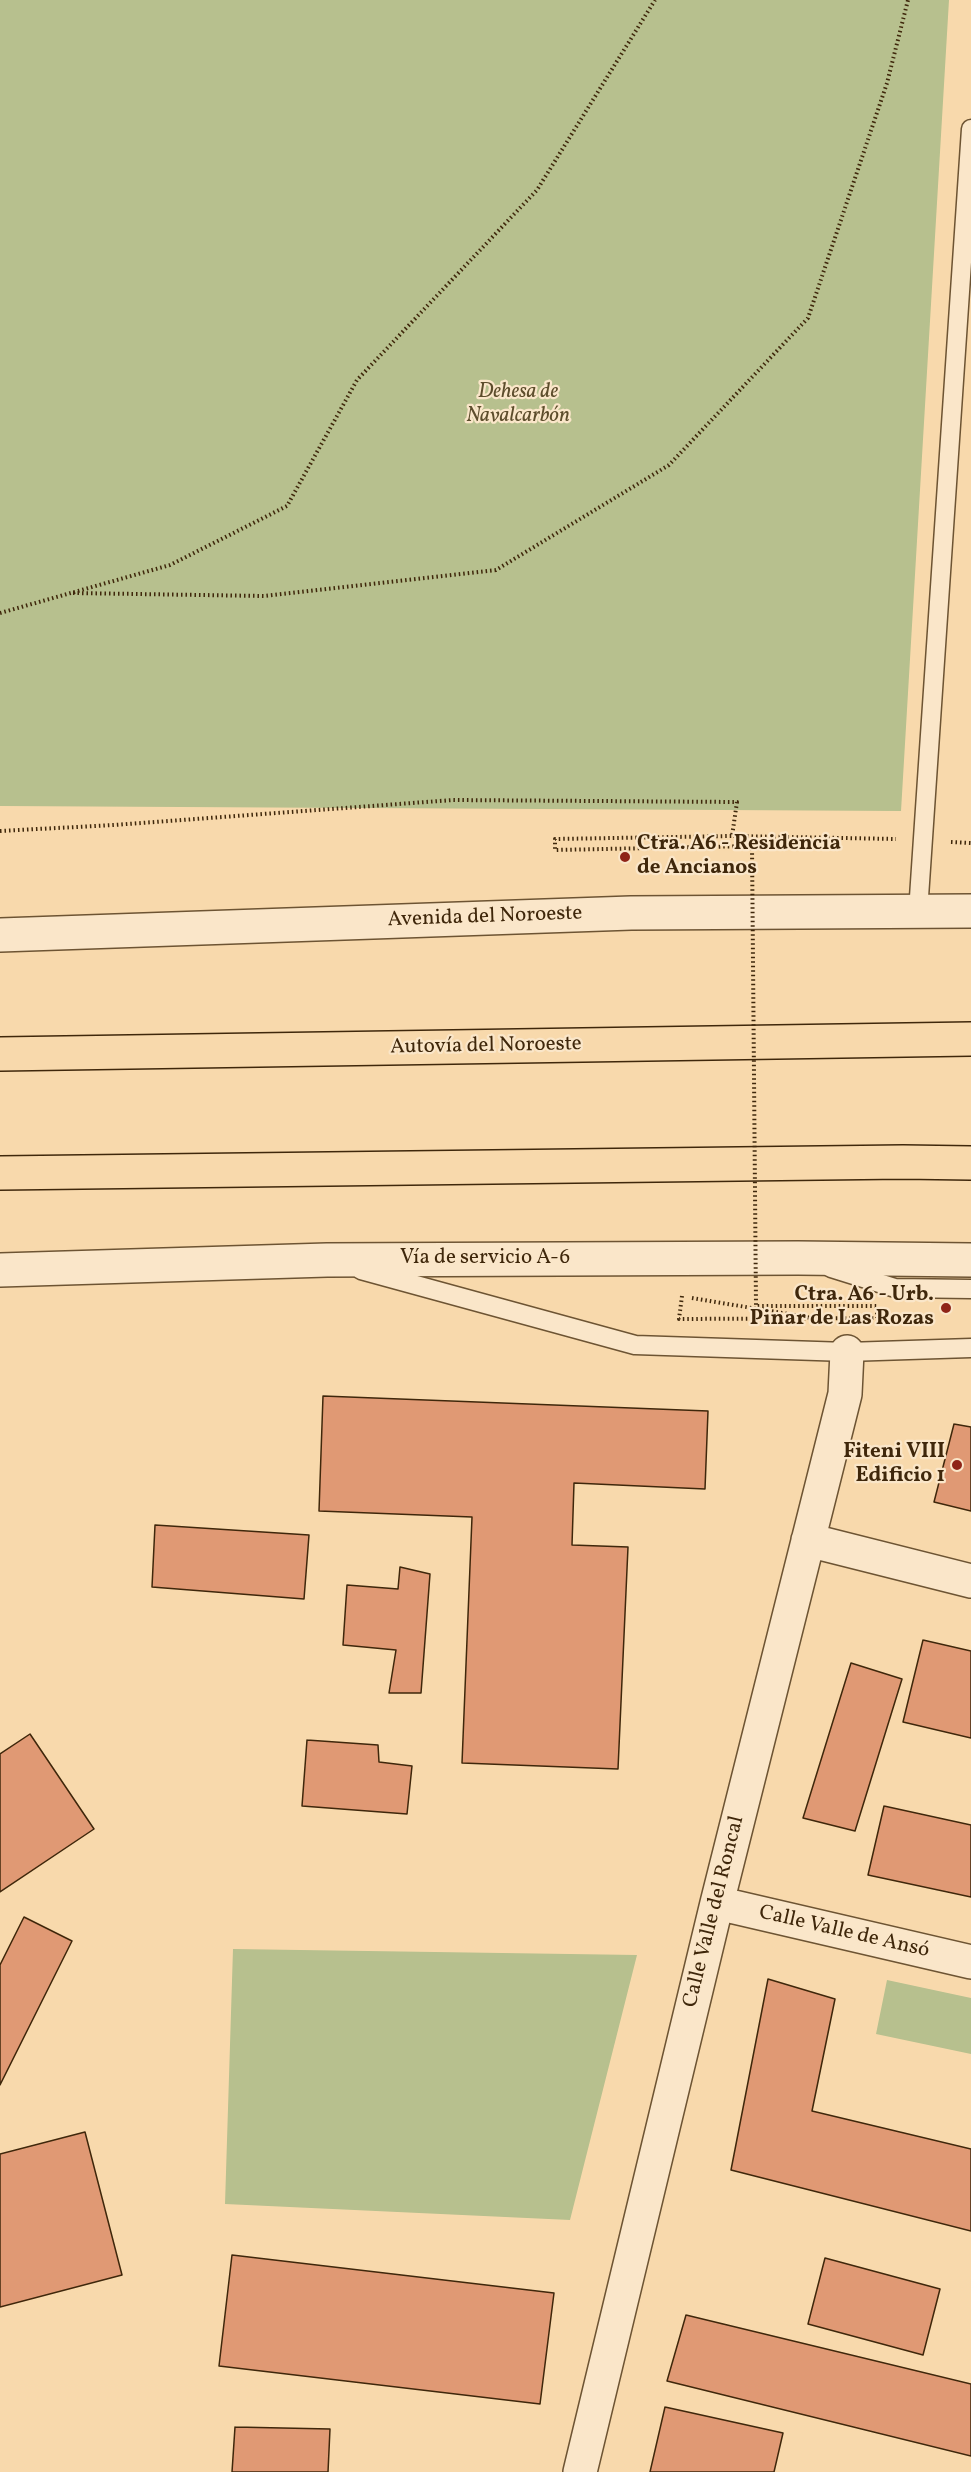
<!DOCTYPE html>
<html>
<head>
<meta charset="utf-8">
<style>
  body { margin:0 }
  canvas { display:block; background:#f8d9ac }
</style>
</head>
<body>
<canvas width="971" height="2472"></canvas>
<script>
const ctx = document.querySelector('canvas').getContext('2d');
ctx.lineJoin = 'round';
function fill(path, color) { ctx.fillStyle = color; ctx.fill(path, 'evenodd'); }
const shape = rows => new Path2D(rows.map(r => 'M' + r).join(''));
function trace(path, color, width, dash) { ctx.strokeStyle = color; ctx.lineWidth = width; ctx.lineCap = dash ? 'butt' : 'round'; ctx.setLineDash(dash || []); ctx.stroke(path); }
function label(font, color, halo, rows, align = 'center') {
  ctx.font = font + ' Vollkorn,serif'; ctx.lineWidth = 4.5; ctx.setLineDash([]); ctx.textBaseline = 'middle'; ctx.strokeStyle = halo; ctx.fillStyle = color; for (const [text, x, y, turn = 0] of rows) {
    ctx.save(); ctx.translate(x, y); ctx.rotate((+turn || 0) * Math.PI / 180); ctx.textAlign = isNaN(turn) ? turn : align; if (halo) ctx.strokeText(text, 0, 0); ctx.fillText(text, 0, 0); ctx.restore();
  }
}
const green = shape([
  [0,0,949,0,901,811,0,806],
  [233,1949,637,1955,570,2220,225,2204],
  [887,1980,971,1998,971,2054,876,2034]
]);
const building = shape([
  [323,1396,708,1411,705,1489,574,1483,572,1545,628,1547,618,1769,462,1763,472,1517,319,1511,323,1396],
  [954,1424,971,1427,971,1511,934,1502,954,1424],
  [155,1525,309,1535,304,1599,152,1587,155,1525],
  [400,1567,430,1574,421,1693,389,1693,396,1650,343,1645,347,1585,398,1589,400,1567],
  [923,1640,971,1651,971,1738,903,1722,923,1640],
  [851,1663,902,1679,855,1831,803,1818,851,1663],
  [30,1734,94,1829,0,1892,0,1754,30,1734],
  [307,1740,378,1745,379,1762,412,1766,407,1814,302,1806,307,1740],
  [884,1806,971,1825,971,1897,868,1875,884,1806],
  [24,1917,72,1941,0,2085,0,1965,24,1917],
  [768,1979,835,1999,812,2111,971,2149,971,2231,731,2170,768,1979],
  [85,2132,122,2275,0,2307,0,2154,85,2132],
  [232,2255,554,2293,540,2404,219,2366,232,2255],
  [825,2258,940,2289,923,2355,808,2324,825,2258],
  [686,2315,971,2384,971,2456,667,2381,686,2315],
  [665,2407,783,2433,774,2472,650,2472,665,2407],
  [235,2427,330,2429,328,2472,232,2472,235,2427]
]);
const path = shape([
  [73,593,264,596,496,570,669,465,808,318,887,83,908,0],
  [0,613,170,565,287,506,357,380,537,190,655,0],
  [0,831,114,825,453,800,737,802,732,836,896,839],
  [951,842,971,843],
  [692,1298,818,1319]
]);
const service = shape([
  [918,912,971,129],
  [831,1268,895,1288,971,1289],
  [361,1270,635,1345,847,1352,971,1348]
]);
const minor = shape([
  [0,935,631,913,971,911],
  [0,1270,327,1260,798,1258,971,1260],
  [808,1540,971,1581],
  [717,1903,971,1962],
  [580,2472,717,1903,845,1394,847,1352]
]);
const motorway = shape([
  [0,1054,971,1039],
  [0,1173,903,1162,971,1163]
]);
const pathBridge = shape([
  [682,1296,679,1319,877,1318,877,1306,756,1306,752,846,555,850,555,839,732,836]
]);
const markers = [
  [625,857,6,"#8f2418"],
  [946,1308,6,"#8f2418"],
  [957,1465,6,"#8f2418"]
];
const parkNames = [
  ["Dehesa de",518,393],
  ["Navalcarbón",518,417]
];
const poiNames = [
  ["Ctra. A6 - Residencia",637,845,"left"],
  ["de Ancianos",637,869,"left"],
  ["Ctra. A6 - Urb.",934,1296],
  ["Pinar de Las Rozas",934,1320],
  ["Fiteni VIII",945,1453],
  ["Edificio 1",945,1477]
];
const streetNames = [
  ["Avenida del Noroeste",485,918,-2],
  ["Autovía del Noroeste",486,1047,-1],
  ["Vía de servicio A-6",485,1259],
  ["Calle Valle del Roncal",715,1912,-76],
  ["Calle Valle de Ansó",844,1933,13]
];
fill(green, '#b7c08e');
fill(building, '#e09974');
trace(building, '#3f270b', 1.5);
trace(service, '#6d5433', 21);
trace(minor, '#6d5433', 36);
trace(motorway, '#3f270b', 36);
trace(path, '#3f270b', 4, [1.5, 3]);
trace(service, '#fae6c9', 18);
trace(minor, '#fae6c9', 33);
trace(motorway, '#f8d9ac', 33);
trace(pathBridge, '#3f270b', 4, [1.5, 3]);
for (const [x, y, r, color] of markers) { const dot = new Path2D(); dot.arc(x, y, r, 0, 2 * Math.PI); ctx.fillStyle = color; ctx.fill(dot); trace(dot, '#fae6c9', 2); }
label('italic 21px', '#5d4d2c', '#fae6c9', parkNames);
label('bold 21px', '#3f270b', '#fae6c9', poiNames, 'right');
label('21px', '#3f270b', '#fae6c9', streetNames);
</script>
</body>
</html>
